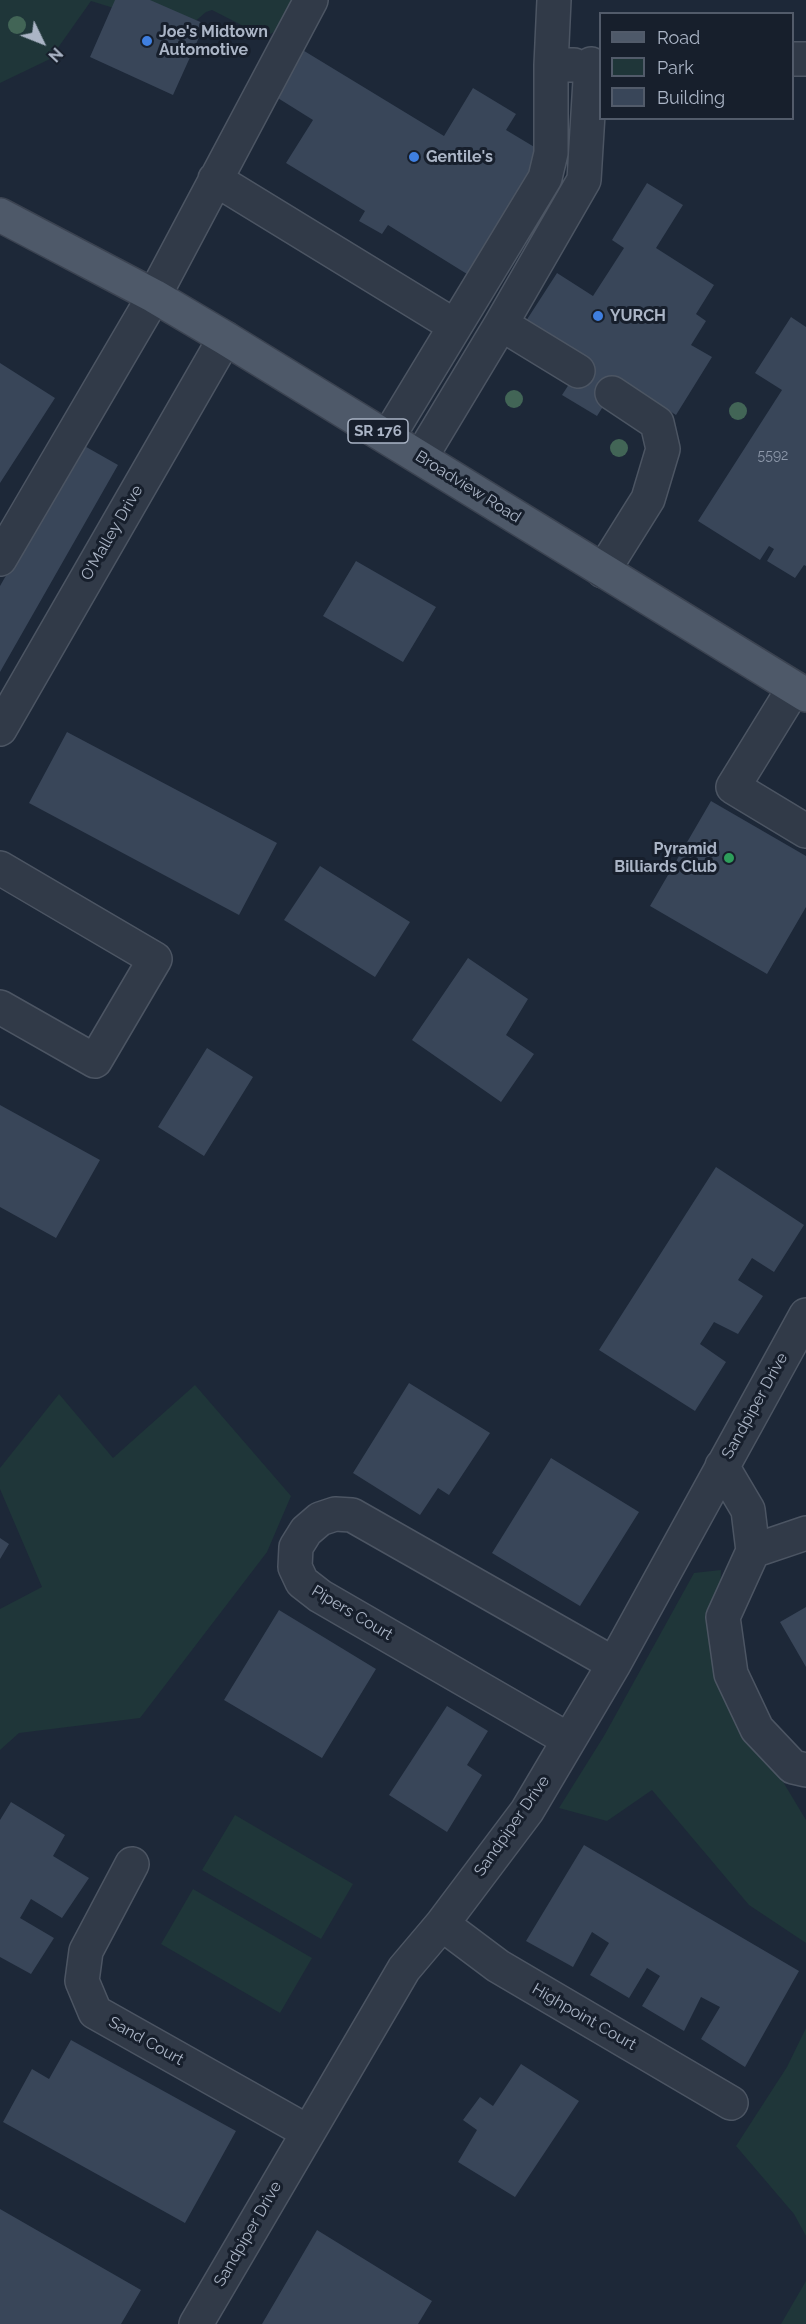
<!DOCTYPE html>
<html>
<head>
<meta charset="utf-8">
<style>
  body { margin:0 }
  #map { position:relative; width:806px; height:2324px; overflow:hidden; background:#1d2838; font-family:Raleway,sans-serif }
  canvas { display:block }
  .legend { position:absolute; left:599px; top:12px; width:195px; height:108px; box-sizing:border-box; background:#171f2c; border:2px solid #525b6a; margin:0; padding:8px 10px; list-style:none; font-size:18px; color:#abb5c6 }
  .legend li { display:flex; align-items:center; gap:12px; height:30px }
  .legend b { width:30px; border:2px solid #525b6a }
  .north { position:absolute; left:12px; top:12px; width:60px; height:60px; -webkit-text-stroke:4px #171f2c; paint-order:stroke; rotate:133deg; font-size:16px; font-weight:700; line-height:24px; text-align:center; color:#abb5c6 }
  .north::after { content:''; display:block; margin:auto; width:21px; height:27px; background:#abb5c6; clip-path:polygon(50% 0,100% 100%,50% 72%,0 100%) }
</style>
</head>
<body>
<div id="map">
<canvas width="806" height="2324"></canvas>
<ul class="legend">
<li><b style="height:8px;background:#4e5969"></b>Road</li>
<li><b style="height:16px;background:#1f3639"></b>Park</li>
<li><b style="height:16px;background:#394659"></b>Building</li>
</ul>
<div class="north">N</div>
</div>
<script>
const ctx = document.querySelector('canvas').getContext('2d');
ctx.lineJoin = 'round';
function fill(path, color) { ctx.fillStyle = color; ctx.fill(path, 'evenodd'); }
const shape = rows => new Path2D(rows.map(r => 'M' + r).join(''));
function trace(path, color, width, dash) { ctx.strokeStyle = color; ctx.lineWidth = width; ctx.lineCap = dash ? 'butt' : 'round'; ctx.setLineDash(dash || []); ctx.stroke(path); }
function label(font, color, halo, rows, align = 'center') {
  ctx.font = font + ' Raleway,sans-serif'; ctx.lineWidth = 6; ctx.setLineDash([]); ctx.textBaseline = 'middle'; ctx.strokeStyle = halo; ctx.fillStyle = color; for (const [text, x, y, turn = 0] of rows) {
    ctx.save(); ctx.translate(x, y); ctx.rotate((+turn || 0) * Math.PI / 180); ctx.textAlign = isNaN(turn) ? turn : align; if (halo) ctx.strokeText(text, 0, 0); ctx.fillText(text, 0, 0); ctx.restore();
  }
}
const green = shape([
  [0,0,294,0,279,29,265,37,212,10,206,12,185,30,91,1,50,59,0,83],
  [195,1385,291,1496,267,1552,140,1718,19,1733,0,1750,0,1609,42,1587,0,1489,0,1468,59,1394,113,1458],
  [721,1570,717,1672,806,1820,806,1943,749,1905,652,1790,607,1821,559,1808,604,1736,694,1573],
  [235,1815,353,1884,321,1939,202,1870],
  [193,1889,312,1958,280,2013,161,1944],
  [806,2028,806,2236,794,2214,736,2146,787,2067],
  [806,2281,806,2324,781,2324]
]);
const building = shape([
  [115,0,150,0,205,24,173,95,90,57],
  [301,49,444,136,473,88,516,114,506,130,541,151,467,274,388,225,382,234,359,221,365,211,286,163,313,120,273,95],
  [647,183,683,205,656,248,714,285,696,314,706,321,691,345,712,357,676,415,620,380,597,416,562,395,586,358,526,321,557,273,593,296,624,248,612,240],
  [791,317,806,327,806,566,804,565,795,578,767,561,774,549,769,546,760,560,698,521,782,390,755,373],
  [0,363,55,398,0,483],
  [81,444,118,465,0,672,0,586],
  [356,561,436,607,403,662,323,616],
  [67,732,277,843,239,915,29,803],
  [711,801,806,856,806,907,767,974,650,906],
  [320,866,410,922,375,977,284,920],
  [468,958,528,999,506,1035,534,1054,501,1102,412,1040],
  [207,1048,253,1077,204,1156,158,1127],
  [0,1105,100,1160,56,1238,0,1207],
  [716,1167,804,1225,774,1272,752,1258,738,1280,763,1296,738,1334,714,1322,700,1344,726,1362,695,1411,599,1350],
  [409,1383,490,1433,449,1495,438,1488,420,1515,353,1473],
  [551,1458,639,1512,580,1606,492,1553],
  [0,1538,9,1544,0,1559],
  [806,1607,806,1667,780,1622],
  [279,1610,376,1669,322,1758,224,1700],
  [447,1706,488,1731,467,1765,482,1775,447,1832,389,1795],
  [11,1802,65,1835,53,1856,89,1878,62,1918,31,1899,20,1918,54,1938,31,1974,0,1957,0,1820],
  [584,1845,799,1971,745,2067,701,2039,720,2007,701,1997,684,2031,642,2006,660,1976,647,1968,629,1998,590,1975,609,1943,592,1932,573,1967,526,1941],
  [71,2040,236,2131,185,2223,3,2122,32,2069,49,2079],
  [521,2064,579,2101,515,2197,458,2162,477,2130,463,2120,480,2097,493,2106],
  [0,2209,141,2290,121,2324,0,2324],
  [317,2230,432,2301,418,2324,262,2324]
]);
const minor = shape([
  [554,0,551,65,574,65],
  [792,59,806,59],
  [215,179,455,326],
  [501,324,584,180,591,64],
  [388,437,545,178,551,153,551,65],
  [421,457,501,324,578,371],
  [0,559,154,296,311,0],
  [603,571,648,499,663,449,657,423,612,393],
  [794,688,733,787,806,831],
  [0,729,225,338],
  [0,868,155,959,95,1061,0,1007],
  [722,1466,748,1510,753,1551,723,1617,731,1674,757,1729,793,1767,806,1770],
  [753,1551,806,1533],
  [569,1740,320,1596,302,1582,295,1567,296,1547,306,1531,320,1519,335,1514,352,1515,614,1664],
  [132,1864,86,1951,82,1981,95,2012,308,2132],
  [442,1924,498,1966,731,2103],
  [196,2324,404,1969,442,1924,527,1811,614,1664,806,1315]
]);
const major = shape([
  [0,215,154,296,225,338,806,695]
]);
const trees = [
  [17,25],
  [514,399],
  [738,411],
  [619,448]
];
const markers = [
  [147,41,6,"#3f7fe0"],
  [414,157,6,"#3f7fe0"],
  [598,316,6,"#3f7fe0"],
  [729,858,6,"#2e9e5b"]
];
const numberNames = [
  ["5592",773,456]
];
const shields = [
  [378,431,60]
];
const shieldNames = [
  ["SR 176",378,431]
];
const poiNames = [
  ["Joe's Midtown",159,32],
  ["Automotive",159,50],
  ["Gentile's",426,157],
  ["YURCH",610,316],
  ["Pyramid",717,849,"right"],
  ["Billiards Club",717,867,"right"]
];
const streetNames = [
  ["Broadview Road",468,487,32],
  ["O'Malley Drive",112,533,-60],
  ["Sandpiper Drive",755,1406,-61],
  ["Pipers Court",352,1613,31],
  ["Sandpiper Drive",512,1826,-55],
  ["Highpoint Court",584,2017,30],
  ["Sand Court",146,2041,29],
  ["Sandpiper Drive",248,2234,-60]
];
fill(green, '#1f3639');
fill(building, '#394659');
trace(minor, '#4c5563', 36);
trace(major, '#3b4351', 36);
trace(minor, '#313a48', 33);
trace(major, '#4e5969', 33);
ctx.fillStyle = '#426556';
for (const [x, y] of trees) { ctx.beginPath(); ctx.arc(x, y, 9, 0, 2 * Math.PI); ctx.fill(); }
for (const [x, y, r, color] of markers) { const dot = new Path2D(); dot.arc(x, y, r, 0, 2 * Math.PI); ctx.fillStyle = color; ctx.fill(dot); trace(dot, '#171f2c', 2); }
label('14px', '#8e99ab', null, numberNames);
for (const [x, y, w] of shields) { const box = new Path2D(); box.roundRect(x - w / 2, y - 12, w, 24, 4.5); ctx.fillStyle = '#171f2c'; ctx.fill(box); trace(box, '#abb5c6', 1.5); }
label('bold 15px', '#abb5c6', null, shieldNames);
label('bold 16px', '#abb5c6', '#171f2c', poiNames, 'left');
label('16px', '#abb5c6', '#171f2c', streetNames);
</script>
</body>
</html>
